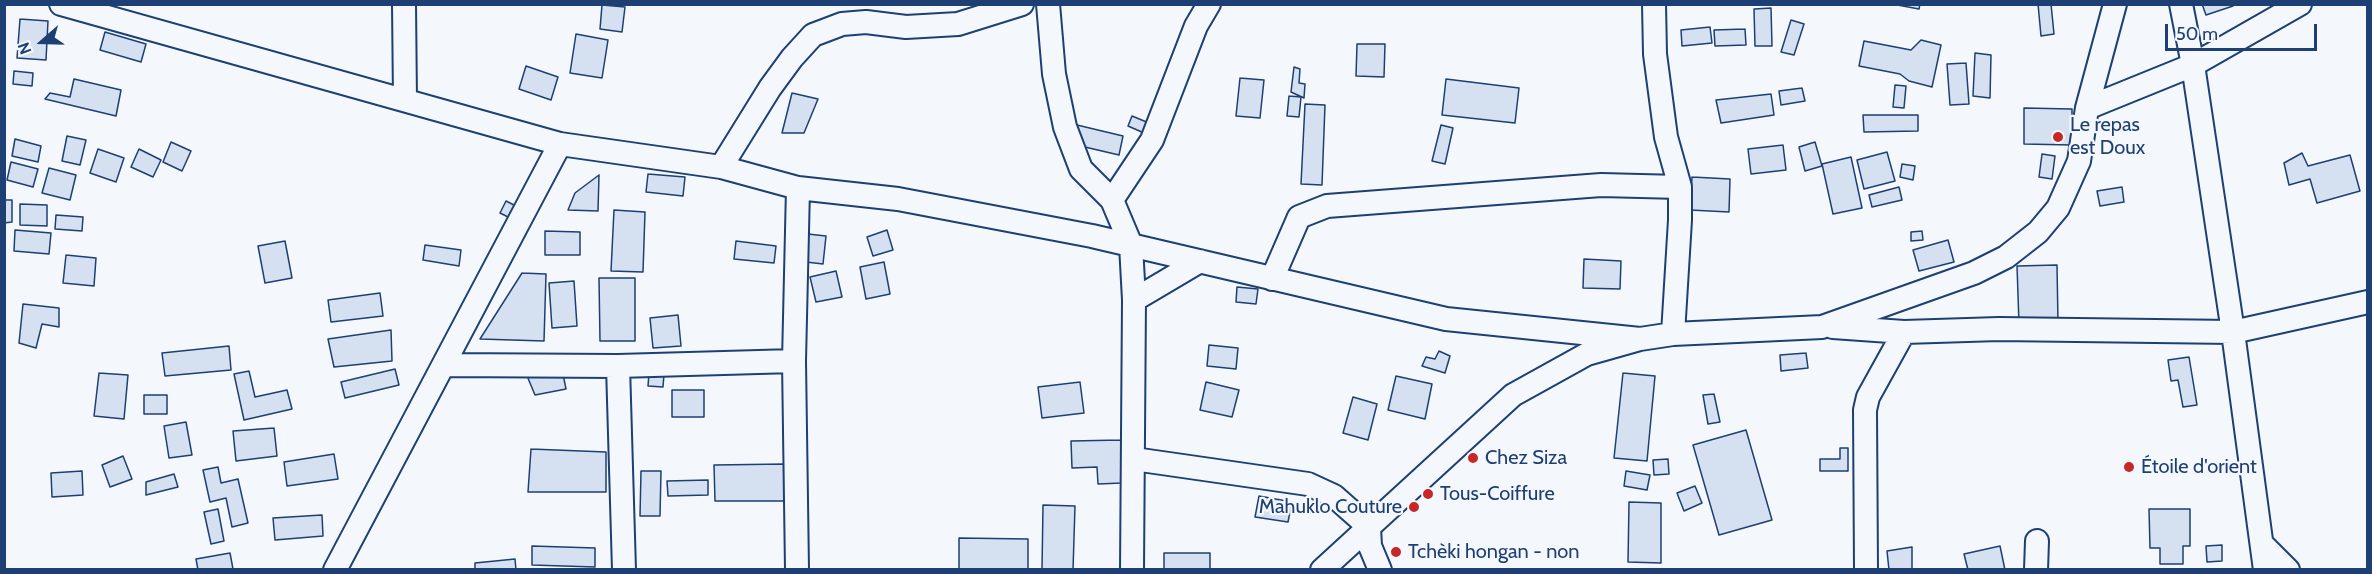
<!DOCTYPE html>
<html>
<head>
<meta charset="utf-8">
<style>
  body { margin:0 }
  #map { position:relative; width:2372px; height:574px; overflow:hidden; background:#f4f7fb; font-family:Cabin,sans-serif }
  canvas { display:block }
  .frame { position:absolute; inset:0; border:6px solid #1d3f73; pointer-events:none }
  .north { position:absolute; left:12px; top:12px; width:60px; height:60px; -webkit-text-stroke:4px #f4f7fb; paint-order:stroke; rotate:250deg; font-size:16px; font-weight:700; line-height:24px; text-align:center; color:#1d3f73 }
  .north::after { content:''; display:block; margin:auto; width:21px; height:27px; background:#1d3f73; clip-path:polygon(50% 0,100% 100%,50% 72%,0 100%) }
  .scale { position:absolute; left:2165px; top:24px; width:152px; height:27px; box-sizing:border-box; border:3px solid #1d3f73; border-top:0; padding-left:8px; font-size:18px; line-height:21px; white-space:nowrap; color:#1d3f73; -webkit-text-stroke:4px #f4f7fb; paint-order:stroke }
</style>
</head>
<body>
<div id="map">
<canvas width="2372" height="574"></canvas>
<div class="frame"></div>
<div class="north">N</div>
<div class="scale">50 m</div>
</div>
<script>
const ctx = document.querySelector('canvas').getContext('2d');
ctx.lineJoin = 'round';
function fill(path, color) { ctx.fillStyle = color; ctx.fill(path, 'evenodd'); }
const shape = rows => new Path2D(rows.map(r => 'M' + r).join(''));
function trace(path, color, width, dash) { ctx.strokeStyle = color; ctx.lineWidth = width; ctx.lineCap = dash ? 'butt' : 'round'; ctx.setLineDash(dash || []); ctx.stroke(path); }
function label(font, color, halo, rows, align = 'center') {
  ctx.font = font + ' Cabin,sans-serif'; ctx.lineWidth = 4.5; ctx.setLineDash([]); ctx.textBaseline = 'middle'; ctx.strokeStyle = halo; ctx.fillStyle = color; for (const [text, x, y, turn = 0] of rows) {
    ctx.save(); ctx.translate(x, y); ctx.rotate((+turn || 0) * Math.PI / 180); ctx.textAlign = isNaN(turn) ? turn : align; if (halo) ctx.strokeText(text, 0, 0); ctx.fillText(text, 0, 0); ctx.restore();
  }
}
const building = shape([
  [1892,4,1920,4,1919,9,1892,4],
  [2038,4,2051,4,2054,34,2041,36,2038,4],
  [2202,4,2233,4,2233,6,2206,15,2202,4],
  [602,5,625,7,622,32,600,29,602,5],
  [1771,8,1772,46,1755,46,1754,9,1771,8],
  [20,19,48,21,46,60,17,58,20,19],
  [1791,20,1804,24,1794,55,1781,52,1791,20],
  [1710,27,1712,43,1682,46,1681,30,1710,27],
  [1745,29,1746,45,1715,46,1714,30,1745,29],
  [105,32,146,44,141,62,100,50,105,32],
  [576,34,608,40,602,78,570,73,576,34],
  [1921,40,1941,45,1932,87,1909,81,1900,74,1859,66,1864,41,1911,50,1921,40],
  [1357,44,1385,44,1384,77,1356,76,1357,44],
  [1975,53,1991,55,1990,98,1973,96,1975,53],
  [1966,63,1969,104,1950,105,1947,64,1966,63],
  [526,66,558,77,551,100,519,89,526,66],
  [1294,67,1300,69,1299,83,1305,84,1304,98,1291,92,1294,67],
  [14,71,33,73,32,86,13,84,14,71],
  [1240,78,1264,80,1260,118,1236,116,1240,78],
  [74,79,121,90,116,116,45,99,50,93,70,97,74,79],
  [1446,79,1519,88,1515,123,1442,115,1446,79],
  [1895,85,1906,86,1904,108,1893,107,1895,85],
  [1802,88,1805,101,1781,105,1779,91,1802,88],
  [792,93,818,99,804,133,782,133,792,93],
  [1771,94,1774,115,1721,123,1716,100,1771,94],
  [1289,96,1301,97,1299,117,1287,116,1289,96],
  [1305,104,1325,105,1322,185,1301,184,1305,104],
  [2024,108,2072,109,2072,145,2024,144,2024,108],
  [1863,115,1918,115,1918,131,1864,132,1863,115],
  [1132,116,1149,123,1144,133,1128,126,1132,116],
  [1077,125,1123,136,1119,155,1072,144,1077,125],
  [1441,125,1453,128,1445,164,1432,161,1441,125],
  [67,136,86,140,80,165,62,161,67,136],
  [15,139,41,146,38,162,12,156,15,139],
  [171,142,191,151,182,171,163,162,171,142],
  [1815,142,1822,166,1805,171,1799,147,1815,142],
  [1783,145,1786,170,1751,174,1748,149,1783,145],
  [98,149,124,158,116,182,90,173,98,149],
  [139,149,161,160,153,177,131,167,139,149],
  [1887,152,1895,181,1864,189,1857,160,1887,152],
  [2302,153,2308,166,2350,155,2360,191,2317,203,2310,179,2289,185,2284,163,2302,153],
  [2042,154,2055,156,2052,179,2039,177,2042,154],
  [1851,157,1862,208,1833,214,1822,164,1851,157],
  [11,162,38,169,33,187,7,180,11,162],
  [1902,164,1915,166,1913,180,1900,177,1902,164],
  [49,168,76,175,70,200,42,193,49,168],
  [648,174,685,177,683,196,646,192,648,174],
  [599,175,598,211,568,210,575,193,599,175],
  [1692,177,1730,179,1729,212,1690,210,1692,177],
  [1899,187,1902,200,1872,207,1869,195,1899,187],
  [2122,187,2124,202,2100,206,2097,191,2122,187],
  [4,200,12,200,12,222,4,223,4,200],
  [506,201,516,206,510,218,500,213,506,201],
  [20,204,47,205,47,226,20,225,20,204],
  [614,210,645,212,643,272,611,271,614,210],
  [56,215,83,217,82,231,55,229,56,215],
  [15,230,51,233,49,254,14,251,15,230],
  [887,230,893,250,873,256,867,237,887,230],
  [545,231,580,232,580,255,545,255,545,231],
  [1922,231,1923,240,1911,241,1911,232,1922,231],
  [808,234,826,236,823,264,806,262,808,234],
  [1948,240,1954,262,1919,271,1913,250,1948,240],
  [285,241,292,278,265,283,258,246,285,241],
  [736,241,776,246,774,263,734,259,736,241],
  [425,245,461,250,459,266,423,260,425,245],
  [66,255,96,258,94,286,63,283,66,255],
  [1584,259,1621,261,1620,289,1583,288,1584,259],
  [884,262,890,294,866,299,860,267,884,262],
  [2057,265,2058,323,2019,324,2017,266,2057,265],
  [836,271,842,297,816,302,810,277,836,271],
  [522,273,546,274,544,341,480,339,522,273],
  [599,278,635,278,635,341,600,341,599,278],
  [574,281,577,326,552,328,549,283,574,281],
  [1237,287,1258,289,1256,304,1236,302,1237,287],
  [380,293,383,316,331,322,328,300,380,293],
  [23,304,59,308,59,327,42,324,36,348,19,343,23,304],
  [678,315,681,346,653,348,650,318,678,315],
  [391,330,392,361,334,367,328,339,391,330],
  [1209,345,1238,348,1236,369,1207,366,1209,345],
  [229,346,231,370,165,376,162,353,229,346],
  [1439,351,1450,356,1445,373,1422,366,1426,357,1435,359,1439,351],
  [1806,353,1808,368,1781,371,1780,355,1806,353],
  [2189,357,2197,405,2183,407,2178,380,2171,381,2168,360,2189,357],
  [395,369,399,385,345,398,341,382,395,369],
  [562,369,566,389,535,395,525,371,562,369],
  [249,371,255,397,287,390,292,409,244,420,234,374,249,371],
  [99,373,128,375,124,419,94,416,99,373],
  [649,373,664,374,663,387,648,386,649,373],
  [1623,373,1655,376,1647,461,1614,458,1623,373],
  [1396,376,1432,384,1425,419,1388,410,1396,376],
  [1080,382,1084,413,1042,418,1038,387,1080,382],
  [1206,382,1239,390,1232,417,1200,410,1206,382],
  [672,390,704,390,704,417,672,417,672,390],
  [1714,394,1720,422,1708,424,1703,395,1714,394],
  [144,395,167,395,167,414,144,414,144,395],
  [1353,397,1377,404,1368,440,1343,433,1353,397],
  [186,422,192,455,169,458,164,426,186,422],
  [274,428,277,456,236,461,233,431,274,428],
  [1746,430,1772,520,1719,535,1693,445,1746,430],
  [1121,440,1122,483,1098,484,1097,467,1072,468,1071,441,1121,440],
  [1840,448,1848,448,1848,471,1820,471,1820,459,1840,459,1840,448],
  [531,449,606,452,606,492,528,492,531,449],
  [334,454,338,479,287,486,284,462,334,454],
  [123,456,132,479,110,487,102,465,123,456],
  [1668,459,1669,474,1654,475,1653,460,1668,459],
  [785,464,785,501,715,501,714,465,785,464],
  [218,467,221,483,238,479,248,523,232,527,226,498,210,502,203,470,218,467],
  [82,471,83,495,52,497,51,473,82,471],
  [641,471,661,471,660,516,640,516,641,471],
  [1626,471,1650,475,1647,490,1624,486,1626,471],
  [174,474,178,487,146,495,146,482,174,474],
  [708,480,708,495,668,496,667,481,708,480],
  [1695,486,1702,503,1684,511,1677,493,1695,486],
  [1259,496,1292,502,1288,522,1255,517,1259,496],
  [1629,502,1661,503,1661,563,1628,562,1629,502],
  [1043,505,1075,506,1073,570,1042,570,1043,505],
  [218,509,224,541,211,544,204,512,218,509],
  [2149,509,2190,509,2190,546,2183,546,2183,564,2160,564,2160,548,2150,548,2149,509],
  [322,515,323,536,275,540,273,518,322,515],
  [959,538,1028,539,1028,570,959,569,959,538],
  [2222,545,2222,561,2207,562,2206,546,2222,545],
  [532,546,595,548,595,567,532,565,532,546],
  [2000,546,2005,570,1968,570,1964,554,2000,546],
  [1912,547,1912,570,1889,570,1887,551,1912,547],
  [230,553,233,569,198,570,196,559,230,553],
  [1164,553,1210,553,1210,570,1164,570,1164,553],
  [515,559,516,570,475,570,475,563,515,559]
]);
const minor = shape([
  [61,4,560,144,721,167,798,188,898,199,1092,236,1446,319,1640,339],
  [404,4,405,100],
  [1048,4,1054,74,1065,127,1081,169,1112,200,1131,245,1134,300,1132,570],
  [1654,4,1655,54,1666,137,1680,187,1680,220,1673,334],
  [2181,4,2193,65,2233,332,2265,570],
  [2087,108,2193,65,2300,4],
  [721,167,770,88,792,58,813,35,842,24,866,22,906,27,958,24,1022,4],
  [1112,200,1152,140,1196,26,1209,4],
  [1272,279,1299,217,1327,206,1601,185,1680,187],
  [1134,300,1200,261],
  [1833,327,1904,332,1999,329,2233,332,2368,302],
  [445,365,618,366,794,361],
  [618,366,624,570],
  [1134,459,1308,484,1334,496,1369,527,1370,546,1380,570],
  [2264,546,2288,570],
  [335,570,560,144],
  [797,570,794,361,798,188],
  [1322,570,1513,395,1587,354,1640,339,1673,334,1822,327,1974,273,2006,257,2038,232,2058,208,2079,161,2087,108,2115,4],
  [1866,570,1865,410,1868,397,1904,332],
  [2036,570,2037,541]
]);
const markers = [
  [2058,137,6,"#c62828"],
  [1473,458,6,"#c62828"],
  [2129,467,6,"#c62828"],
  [1428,494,6,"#c62828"],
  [1414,507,6,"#c62828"],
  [1396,552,6,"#c62828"]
];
const poiNames = [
  ["Le repas",2070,125],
  ["est Doux",2070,148],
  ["Chez Siza",1485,458],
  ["Étoile d'orient",2141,467],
  ["Tous-Coiffure",1440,494],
  ["Mahuklo Couture",1402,507,"right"],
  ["Tchèki hongan - non",1408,552]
];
fill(building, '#d5e0f0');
trace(building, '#1d3f73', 1.5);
trace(minor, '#1d3f73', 26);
trace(minor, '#f4f7fb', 22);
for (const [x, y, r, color] of markers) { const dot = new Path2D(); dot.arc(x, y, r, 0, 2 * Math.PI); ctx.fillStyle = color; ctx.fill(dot); trace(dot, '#f4f7fb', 2); }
label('20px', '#1d3f73', '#f4f7fb', poiNames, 'left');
</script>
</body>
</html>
